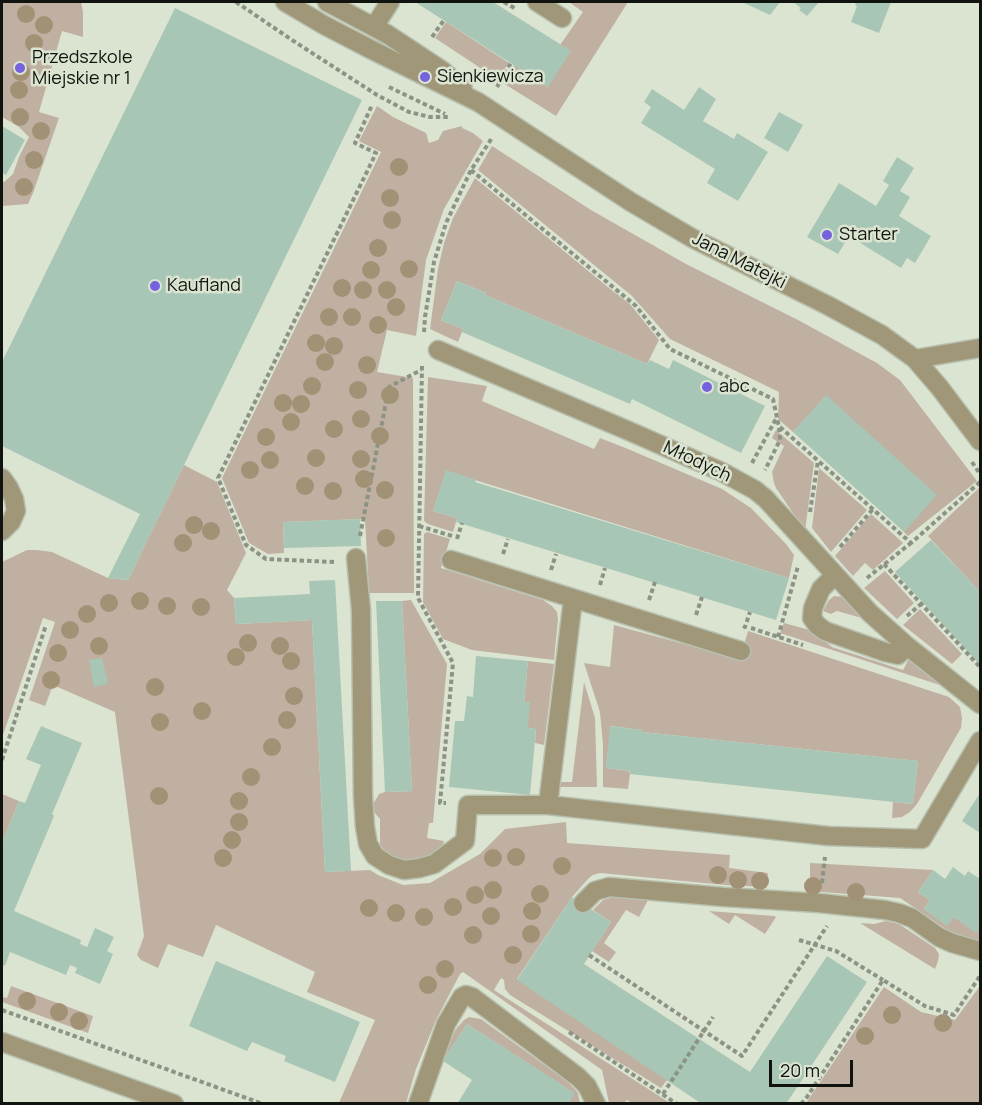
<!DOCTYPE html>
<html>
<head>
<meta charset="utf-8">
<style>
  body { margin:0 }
  #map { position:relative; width:982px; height:1105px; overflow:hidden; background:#dbe4d1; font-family:Manrope,sans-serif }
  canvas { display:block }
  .frame { position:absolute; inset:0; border:3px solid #11140e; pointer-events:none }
  .scale { position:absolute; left:769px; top:1060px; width:84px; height:27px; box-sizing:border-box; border:3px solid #11140e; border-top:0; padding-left:8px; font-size:18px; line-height:21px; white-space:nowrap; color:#11140e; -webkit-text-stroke:4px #dbe4d1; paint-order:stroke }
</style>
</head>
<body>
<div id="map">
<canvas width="982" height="1105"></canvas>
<div class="frame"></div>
<div class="scale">20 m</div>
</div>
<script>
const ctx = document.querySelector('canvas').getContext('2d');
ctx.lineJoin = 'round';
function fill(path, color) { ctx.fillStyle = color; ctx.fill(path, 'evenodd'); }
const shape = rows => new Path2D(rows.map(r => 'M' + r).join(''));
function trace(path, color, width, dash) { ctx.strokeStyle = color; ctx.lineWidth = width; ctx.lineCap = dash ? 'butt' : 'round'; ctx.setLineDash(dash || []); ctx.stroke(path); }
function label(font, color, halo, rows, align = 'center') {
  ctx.font = font + ' Manrope,sans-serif'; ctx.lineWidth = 5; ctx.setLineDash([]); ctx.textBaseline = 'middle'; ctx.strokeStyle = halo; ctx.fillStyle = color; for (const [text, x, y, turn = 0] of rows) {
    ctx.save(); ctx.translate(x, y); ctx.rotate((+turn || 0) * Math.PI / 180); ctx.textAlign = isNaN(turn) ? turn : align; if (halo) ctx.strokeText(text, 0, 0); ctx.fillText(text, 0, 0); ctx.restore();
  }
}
const green = shape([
  [2,2,81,2,83,12,83,37,62,31,39,112,59,118,33,193,28,204,2,206,2,181,4,182,13,174,19,157,29,137,18,126,2,117],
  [569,2,628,2,556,116,503,83,514,65,548,87,560,45,583,12],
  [446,22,509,63,497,79,435,38],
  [377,106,393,117,426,133,429,143,438,140,443,131,462,126,462,128,473,133,483,141,444,209,426,260,416,336,387,330,377,372,413,378,414,593,369,593,365,519,283,522,284,553,268,554,249,543,222,478,381,152,359,141],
  [492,146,591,210,686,264,798,320,877,363,900,380,977,481,908,536,904,532,826,396,793,432,778,419,779,392,670,339,632,296,478,170],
  [475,178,609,288,630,304,659,340,647,364,492,298,485,295,486,293,457,281,441,320,463,329,458,342,430,329,438,269,444,243,453,218],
  [428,377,487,386,482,401,594,449,600,438,628,449,722,489,751,508,786,544,794,555,789,578,446,471,433,511,457,518,453,532,428,524,424,521],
  [776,430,814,463,805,531,776,488,774,483,772,472,784,446,772,438],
  [184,465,217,482,246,553,227,590,234,598,236,624,312,620,325,872,370,870,378,875,403,885,430,883,480,854,505,829,566,822,567,843,730,855,729,868,768,873,766,887,725,885,600,873,593,875,588,879,572,897,517,979,667,1080,661,1088,510,995,505,989,504,980,501,978,494,990,670,1103,632,1103,627,1100,624,1103,609,1103,602,1070,463,972,460,974,436,1020,416,1069,406,1103,339,1103,375,1020,307,992,315,972,216,925,203,957,168,944,158,968,141,960,137,955,144,936,115,712,53,685,45,706,29,700,55,622,43,618,2,738,2,562,27,550,37,550,52,552,108,578,128,580],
  [819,468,867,510,831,552,812,528],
  [980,487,980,592,928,536],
  [871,514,903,543,873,570,865,563,853,576,835,556],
  [427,532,450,539,441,568,543,600,552,606,557,612,558,620,554,660,472,650,443,639,423,602,424,534],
  [885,571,914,603,897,619,864,588],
  [834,596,843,597,892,644,862,618,837,611,831,614,823,611,829,600],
  [411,600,447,664,433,823,429,823,427,838,444,841,440,857,413,863,393,859,383,849,380,844,380,819,373,811,372,806,379,794,385,792,412,791,402,601],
  [920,609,962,654,952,664,903,625],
  [784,623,813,631,832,647,903,670,910,657,949,688,780,633],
  [614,625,743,660,744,645,748,631,949,697,960,707,962,718,961,728,917,804,910,812,902,817,892,818,893,802,913,804,918,761,642,732,642,730,611,726,606,768,629,771,630,774,628,789,603,787,603,745,600,712,584,663,610,667],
  [528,661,554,664,544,745,535,743,536,729,528,728,524,702],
  [584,682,595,718,597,787,561,787,559,782,572,782],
  [2,794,19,801,2,843],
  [810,863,933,870,918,892,930,900,924,909,947,925,954,917,976,932,980,927,980,945,946,929,900,898,810,891],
  [612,897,648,900,639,917,626,910,604,943,616,952,609,962,592,951,611,922,593,910,603,900],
  [709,911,774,916,776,917,765,934,735,915,729,924],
  [886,921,899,924,935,948,939,954,938,961,935,969,860,923,874,924],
  [11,986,93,1016,88,1033,2,1002,2,997,7,998],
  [980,986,980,1103,806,1103,884,987,921,1012,955,1020],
  [469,1017,481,1019,568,1082,578,1093,580,1103,568,1103,574,1093,467,1024,443,1061,441,1060,456,1029,464,1020]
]);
const building = shape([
  [415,2,493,2,571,51,548,87],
  [742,2,780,2,770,15],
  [793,2,819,2,807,16,799,10,801,8],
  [856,2,891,2,879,33,851,22,857,6,855,5],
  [175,8,362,100,128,580,108,578,140,514,2,446,2,362],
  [699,87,716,99,703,121,734,139,737,133,768,152,738,201,707,183,715,169,641,123,651,107,644,102,652,89,684,110],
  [779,112,803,125,788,152,764,138],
  [2,126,25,140,6,175,2,173],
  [897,157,914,168,900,191,910,197,899,216,931,236,915,263,907,258,901,268,849,236,838,254,807,237,839,183,876,206,889,185,883,181],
  [457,281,486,293,485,295,492,298,647,364,650,360,669,369,673,360,765,406,741,453,632,399,630,404,462,332,463,329,441,320],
  [826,395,937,495,904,532,793,432],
  [446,470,476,480,475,482,789,578,776,620,456,522,457,518,433,511],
  [360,519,361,546,284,548,283,522],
  [931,540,980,592,980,665,895,572],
  [335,580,351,871,325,872,312,620,236,624,234,598,310,594,309,581],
  [376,601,402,601,412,791,385,792],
  [476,656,528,661,524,702,530,702,528,728,536,729,530,795,449,787,455,721,464,721,467,696,473,697],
  [102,658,108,684,94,687,89,660],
  [41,726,82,743,52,814,54,816,14,911,81,940,80,944,87,947,95,928,114,937,107,951,113,954,100,984,75,973,77,968,70,965,66,975,10,952,5,966,2,964,2,843,19,801,25,803,41,765,26,759],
  [610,726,642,730,642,732,918,761,913,804,630,774,630,771,606,768],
  [980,793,980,833,962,821],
  [953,867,965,876,968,871,980,879,980,927,976,933,954,917,947,926,924,909,930,900,918,892,933,870,945,879],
  [572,897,611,922,584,964,750,1072,827,956,867,982,786,1104,702,1104,517,980],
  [216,961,360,1022,335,1082,284,1061,286,1056,252,1042,247,1051,189,1026],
  [467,1024,575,1093,568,1104,457,1104,472,1080,443,1061]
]);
const path = shape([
  [236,2,292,40,377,95,409,112,430,117,450,117],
  [504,2,516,9],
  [432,37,444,20],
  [389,87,445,114],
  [497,87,511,63],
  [471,170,636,306,670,349,773,399,779,427,780,440,765,470],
  [424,332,425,317,434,262,446,223,471,170,492,138],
  [422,366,418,598,453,663,440,803,446,803],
  [780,427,911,543,980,482],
  [972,462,980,474],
  [752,463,777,417],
  [810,512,818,461],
  [419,526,452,536],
  [360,536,389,387,421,370],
  [457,539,462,523],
  [840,547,873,509],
  [503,554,508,539],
  [334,562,266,559,246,545,218,478,376,153,355,143,372,105],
  [884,564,980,667],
  [551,570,556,554],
  [867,578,911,543],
  [600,585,605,568],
  [649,600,655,582],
  [696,615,702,597],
  [907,616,921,604],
  [743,626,745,627,750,612],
  [751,628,803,645],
  [778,637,798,566],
  [2,760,46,625],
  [822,883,825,857],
  [799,940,836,951,883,980],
  [589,955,742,1056,827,926],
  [2,1010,263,1104],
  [569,1032,677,1104],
  [663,1094,713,1017],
  [801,1104,807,1097,883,980,925,1006,954,1015,980,976]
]);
const minor = shape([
  [285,2,324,25,372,50,478,102,631,202,692,238,827,305,882,335,915,359,940,388,980,441],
  [327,2,387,34,443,71,463,89],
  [537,2,562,18],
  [374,27,390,2],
  [438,350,629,431,722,472,755,490,766,499,870,613,907,646],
  [915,359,980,348],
  [2,478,9,488,14,499,16,511,11,522,2,531],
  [356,558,361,610,363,797,365,827,368,844,375,856,389,865,404,870,420,868,434,864,465,841,468,805,548,805,828,836,922,839,980,741],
  [451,560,741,651],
  [835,575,821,589,813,608,812,618,817,625,825,631,885,652,898,655,907,646,980,704],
  [548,805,573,599],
  [583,903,595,891,609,887,724,897,819,903,885,910,899,913,912,918,939,937,952,943,980,951],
  [2,1042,174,1104],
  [418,1104,446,1024,462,997,466,995,472,997,578,1077,587,1086,596,1104]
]);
const trees = [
  [26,14],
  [44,25],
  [34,43],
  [21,72],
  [19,90],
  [20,117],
  [41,131],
  [34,160],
  [399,167],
  [24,187],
  [390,198],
  [392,220],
  [378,248],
  [409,269],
  [371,270],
  [342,288],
  [363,290],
  [387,290],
  [396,307],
  [329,317],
  [352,317],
  [378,325],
  [316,343],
  [334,346],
  [325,362],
  [367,365],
  [312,386],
  [358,390],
  [390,395],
  [283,403],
  [301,404],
  [361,419],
  [291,422],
  [334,429],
  [380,436],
  [266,437],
  [316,458],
  [361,459],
  [270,460],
  [250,470],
  [364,479],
  [305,486],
  [385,490],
  [333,491],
  [194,525],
  [211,531],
  [386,538],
  [183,543],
  [140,601],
  [109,603],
  [167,606],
  [201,607],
  [87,614],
  [70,630],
  [248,643],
  [99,646],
  [280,646],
  [58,653],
  [236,657],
  [291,661],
  [51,680],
  [155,687],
  [294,696],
  [202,711],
  [287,720],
  [160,722],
  [272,747],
  [251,777],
  [159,796],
  [239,801],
  [239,822],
  [232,840],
  [516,857],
  [223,858],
  [493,858],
  [562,866],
  [718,875],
  [738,880],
  [760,881],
  [813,886],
  [493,890],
  [856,892],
  [540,894],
  [475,895],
  [453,907],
  [369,908],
  [532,911],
  [396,913],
  [491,916],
  [424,917],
  [531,934],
  [473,935],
  [513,955],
  [445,969],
  [428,985],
  [27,1001],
  [59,1012],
  [892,1015],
  [79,1021],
  [943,1023],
  [865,1036]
];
const markers = [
  [20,68,6,"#7662dd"],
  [425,77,6,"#7662dd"],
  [827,235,6,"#7662dd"],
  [155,286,6,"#7662dd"],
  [707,387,6,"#7662dd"]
];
const poiNames = [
  ["Przedszkole",32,58],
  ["Miejskie nr 1",32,79],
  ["Sienkiewicza",437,77],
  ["Starter",839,235],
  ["Kaufland",167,286],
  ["abc",719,387]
];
const streetNames = [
  ["Jana Matejki",739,261,27],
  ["Młodych",697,462,25]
];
fill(green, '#c0b0a2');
fill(building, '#a8c6b5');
trace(minor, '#b7bfae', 21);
trace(path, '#8c9385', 4, [4.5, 3]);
trace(minor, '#9f9778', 18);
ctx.fillStyle = '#a19175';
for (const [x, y] of trees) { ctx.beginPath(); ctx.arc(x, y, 9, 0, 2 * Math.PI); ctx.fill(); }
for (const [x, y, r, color] of markers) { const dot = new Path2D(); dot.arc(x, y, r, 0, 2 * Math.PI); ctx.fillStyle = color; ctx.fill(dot); trace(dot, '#dbe4d1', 2); }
label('18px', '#11140e', '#dbe4d1', poiNames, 'left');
label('18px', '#11140e', '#dbe4d1', streetNames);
</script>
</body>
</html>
